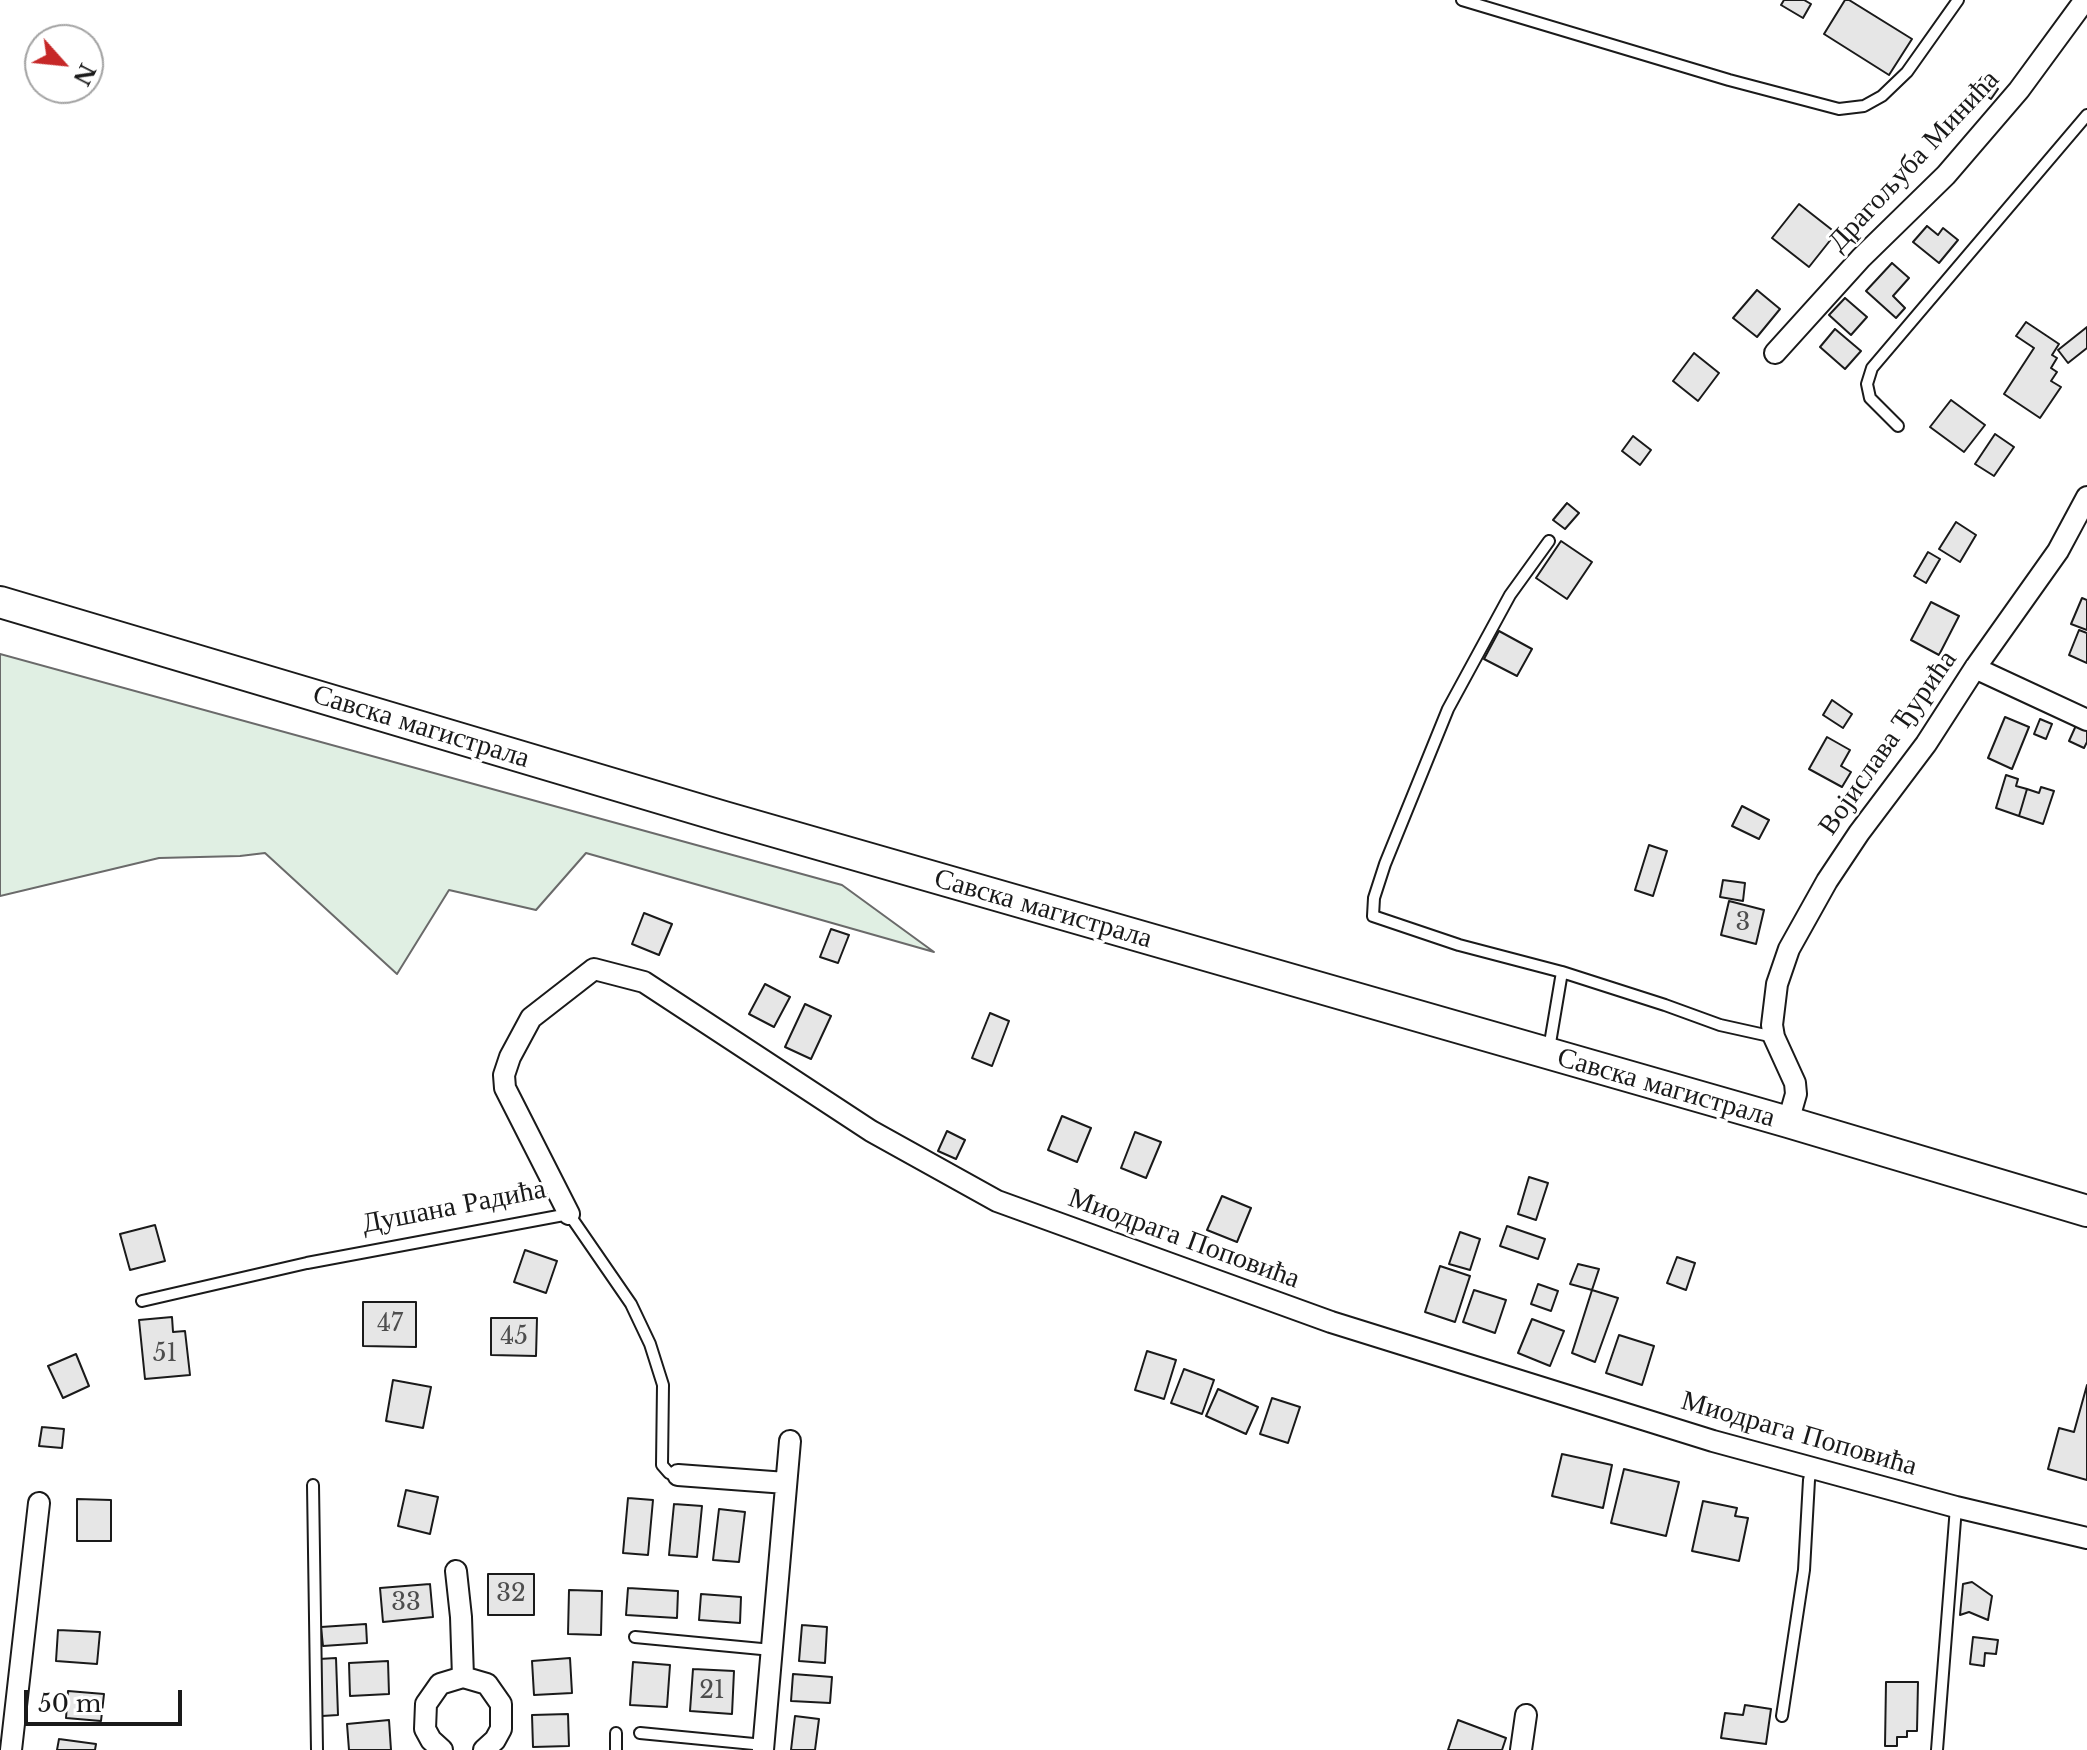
<!DOCTYPE html>
<html>
<head>
<meta charset="utf-8">
<style>
  body { margin:0 }
  #map { position:relative; width:2087px; height:1750px; overflow:hidden; background:#fff; font-family:"Libre Baskerville",serif }
  canvas { display:block }
  .north { position:absolute; left:24px; top:24px; width:80px; height:80px; box-sizing:border-box; background:#fff; border:2px solid #a3a3a3; border-radius:50%; rotate:117deg; font-size:22px; font-weight:700; line-height:32px; text-align:center; color:#1a1a1a }
  .north::after { content:''; display:block; margin:auto; width:28px; height:36px; background:#c62828; clip-path:polygon(50% 0,100% 100%,50% 72%,0 100%) }
  .scale { position:absolute; left:24px; top:1690px; width:158px; height:36px; box-sizing:border-box; border:4px solid #1a1a1a; border-top:0; padding-left:10px; font-size:24px; line-height:28px; white-space:nowrap; color:#1a1a1a; -webkit-text-stroke:6px #fff; paint-order:stroke }
</style>
</head>
<body>
<div id="map">
<canvas width="2087" height="1750"></canvas>
<div class="north">N</div>
<div class="scale">50 m</div>
</div>
<script>
const ctx = document.querySelector('canvas').getContext('2d');
ctx.lineJoin = 'round';
function fill(path, color) { ctx.fillStyle = color; ctx.fill(path, 'evenodd'); }
const shape = rows => new Path2D(rows.map(r => 'M' + r).join(''));
function trace(path, color, width, dash) { ctx.strokeStyle = color; ctx.lineWidth = width; ctx.lineCap = dash ? 'butt' : 'round'; ctx.setLineDash(dash || []); ctx.stroke(path); }
function label(font, color, halo, rows, align = 'center') {
  ctx.font = font + ' "Libre Baskerville",serif'; ctx.lineWidth = 6; ctx.setLineDash([]); ctx.textBaseline = 'middle'; ctx.strokeStyle = halo; ctx.fillStyle = color; for (const [text, x, y, turn = 0] of rows) {
    ctx.save(); ctx.translate(x, y); ctx.rotate((+turn || 0) * Math.PI / 180); ctx.textAlign = isNaN(turn) ? turn : align; if (halo) ctx.strokeText(text, 0, 0); ctx.fillText(text, 0, 0); ctx.restore();
  }
}
const green = shape([
  [0,654,842,885,934,952,586,853,536,910,449,890,397,974,265,853,240,856,159,858,0,896,0,654]
]);
const building = shape([
  [1784,0,1804,0,1811,4,1803,18,1781,5,1784,0],
  [1845,0,1849,0,1912,39,1889,75,1824,34,1845,0],
  [1982,77,1998,89,1991,99,1974,88,1982,77],
  [1799,204,1836,233,1809,267,1772,238,1799,204],
  [1927,226,1938,235,1943,228,1958,240,1939,263,1913,242,1927,226],
  [1892,263,1909,278,1893,296,1905,308,1896,318,1866,291,1892,263],
  [1757,290,1780,309,1757,337,1733,318,1757,290],
  [1845,298,1867,317,1851,335,1829,315,1845,298],
  [2026,322,2059,344,2052,355,2057,358,2051,368,2057,372,2051,381,2061,387,2040,418,2004,394,2034,348,2016,336,2026,322],
  [2087,327,2087,348,2068,363,2058,350,2087,327],
  [1835,329,1861,351,1845,369,1820,347,1835,329],
  [1694,353,1719,373,1698,401,1673,381,1694,353],
  [1951,400,1985,425,1964,452,1930,427,1951,400],
  [1995,434,2014,447,1994,476,1975,464,1995,434],
  [1633,436,1651,450,1640,465,1622,451,1633,436],
  [1567,503,1579,513,1565,529,1553,520,1567,503],
  [1956,522,1976,535,1960,562,1939,549,1956,522],
  [1561,541,1592,562,1567,599,1536,578,1561,541],
  [1928,552,1940,559,1926,583,1914,576,1928,552],
  [2082,598,2087,600,2087,630,2071,624,2082,598],
  [1931,602,1959,616,1939,655,1911,640,1931,602],
  [2079,630,2087,633,2087,663,2069,655,2079,630],
  [1499,631,1532,649,1517,676,1484,659,1499,631],
  [1832,700,1852,714,1843,728,1823,715,1832,700],
  [2005,717,2029,727,2012,769,1988,758,2005,717],
  [2040,719,2052,724,2046,739,2034,734,2040,719],
  [2078,721,2087,725,2087,742,2084,748,2069,741,2078,721],
  [1827,737,1850,750,1841,766,1851,772,1842,787,1809,769,1827,737],
  [2006,775,2018,779,2016,786,2027,789,2019,816,1996,808,2006,775],
  [2041,787,2054,791,2043,824,2019,816,2027,789,2039,793,2041,787],
  [1742,806,1769,820,1759,839,1732,826,1742,806],
  [1649,845,1667,851,1653,896,1635,890,1649,845],
  [1723,880,1745,883,1743,901,1720,897,1723,880],
  [1729,901,1764,910,1756,944,1721,935,1729,901],
  [644,913,672,924,659,955,632,944,644,913],
  [831,929,849,935,838,963,820,957,831,929],
  [765,984,790,997,774,1027,749,1014,765,984],
  [805,1004,831,1016,811,1059,785,1047,805,1004],
  [990,1013,1009,1021,992,1066,972,1058,990,1013],
  [1062,1116,1091,1128,1077,1162,1048,1150,1062,1116],
  [947,1131,965,1140,956,1159,938,1151,947,1131],
  [1135,1132,1161,1142,1146,1178,1121,1168,1135,1132],
  [1529,1177,1548,1183,1536,1220,1518,1214,1529,1177],
  [1222,1196,1251,1208,1237,1242,1207,1230,1222,1196],
  [155,1225,165,1261,130,1270,120,1234,155,1225],
  [1507,1226,1545,1239,1538,1259,1500,1246,1507,1226],
  [1460,1232,1480,1239,1470,1270,1449,1264,1460,1232],
  [525,1250,557,1261,546,1293,514,1282,525,1250],
  [1677,1257,1695,1263,1686,1290,1667,1283,1677,1257],
  [1578,1264,1599,1269,1592,1290,1570,1284,1578,1264],
  [1440,1266,1470,1276,1455,1322,1425,1312,1440,1266],
  [1538,1284,1558,1291,1551,1311,1531,1304,1538,1284],
  [1474,1290,1506,1300,1495,1333,1463,1322,1474,1290],
  [1592,1290,1618,1298,1595,1362,1572,1353,1592,1290],
  [363,1302,416,1302,416,1347,363,1346,363,1302],
  [172,1317,173,1332,185,1331,190,1375,145,1379,139,1320,172,1317],
  [491,1318,537,1318,536,1356,491,1355,491,1318],
  [1532,1319,1564,1331,1550,1366,1518,1353,1532,1319],
  [1619,1335,1654,1346,1642,1385,1606,1373,1619,1335],
  [1147,1351,1176,1360,1164,1399,1135,1390,1147,1351],
  [76,1354,89,1386,63,1398,48,1366,76,1354],
  [1184,1369,1214,1380,1202,1414,1171,1403,1184,1369],
  [393,1380,431,1387,423,1428,386,1421,393,1380],
  [2087,1385,2087,1480,2048,1469,2059,1428,2074,1432,2087,1385],
  [1218,1389,1258,1407,1246,1434,1206,1416,1218,1389],
  [1272,1398,1300,1407,1288,1443,1260,1434,1272,1398],
  [42,1427,64,1429,62,1448,39,1446,42,1427],
  [1562,1454,1612,1465,1603,1508,1552,1496,1562,1454],
  [1624,1469,1679,1482,1666,1536,1611,1523,1624,1469],
  [406,1490,438,1497,430,1534,398,1526,406,1490],
  [628,1498,653,1500,648,1555,623,1553,628,1498],
  [77,1499,111,1500,111,1541,77,1541,77,1499],
  [1703,1501,1737,1508,1735,1516,1748,1518,1739,1561,1692,1551,1703,1501],
  [674,1504,702,1506,697,1557,669,1555,674,1504],
  [719,1509,745,1512,739,1562,713,1560,719,1509],
  [488,1574,534,1574,534,1615,488,1615,488,1574],
  [1972,1582,1992,1596,1988,1620,1969,1612,1960,1615,1963,1584,1972,1582],
  [430,1584,433,1617,383,1622,380,1588,430,1584],
  [628,1588,678,1591,677,1618,626,1615,628,1588],
  [569,1590,602,1591,601,1635,568,1634,569,1590],
  [701,1594,741,1597,740,1623,699,1620,701,1594],
  [366,1624,367,1643,323,1646,321,1627,366,1624],
  [802,1625,827,1627,825,1663,799,1661,802,1625],
  [58,1630,100,1632,97,1664,56,1661,58,1630],
  [1973,1637,1998,1640,1996,1654,1985,1653,1984,1666,1970,1664,1973,1637],
  [336,1658,338,1715,322,1716,319,1659,336,1658],
  [570,1658,572,1693,534,1695,532,1661,570,1658],
  [388,1661,389,1694,350,1696,349,1663,388,1661],
  [633,1662,670,1665,667,1707,630,1705,633,1662],
  [693,1669,734,1671,732,1714,690,1711,693,1669],
  [793,1674,832,1677,830,1703,791,1701,793,1674],
  [1886,1682,1918,1682,1917,1731,1907,1731,1907,1737,1897,1737,1897,1746,1885,1746,1886,1682],
  [68,1691,104,1694,101,1721,66,1718,68,1691],
  [1745,1705,1771,1709,1766,1744,1721,1738,1725,1713,1743,1715,1745,1705],
  [568,1714,569,1746,533,1747,532,1715,568,1714],
  [795,1716,819,1719,815,1750,791,1750,795,1716],
  [389,1720,391,1750,349,1750,347,1724,389,1720],
  [1458,1720,1506,1738,1502,1750,1448,1750,1458,1720],
  [59,1739,96,1744,95,1750,57,1750,59,1739]
]);
const lane = shape([
  [1462,0,1729,80,1839,109,1864,106,1882,96,1907,72,1958,0],
  [1898,426,1870,398,1867,384,1872,368,2087,115],
  [1549,541,1510,595,1448,709,1385,864,1374,898,1373,916,1459,945,1562,972,1665,1005,1720,1025,1774,1037],
  [1549,1049,1562,972],
  [142,1301,307,1263,569,1214,631,1304,650,1344,663,1385,662,1465,669,1473,678,1475],
  [313,1485,317,1750],
  [635,1637,772,1650],
  [1782,1716,1804,1570,1809,1480,1812,1469],
  [640,1733,764,1745],
  [616,1750,616,1733],
  [1937,1750,1956,1507]
]);
const street = shape([
  [1775,353,1861,258,1946,175,2019,90,2085,0],
  [1975,668,2087,720],
  [1788,1122,1796,1094,1795,1083,1774,1037,1772,1025,1777,984,1789,949,1827,881,1859,833,1926,744,1975,668,2058,551,2087,497],
  [569,1214,505,1088,504,1075,510,1057,531,1018,594,969,644,982,871,1131,997,1201,1331,1322,1713,1441,1956,1507,2087,1538],
  [678,1475,786,1483],
  [456,1571,461,1617,463,1677],
  [11,1750,39,1503],
  [442,1750,431,1740,425,1729,426,1704,440,1684,463,1677,487,1684,501,1704,501,1729,495,1740,484,1750],
  [763,1750,790,1441],
  [1521,1750,1526,1715]
]);
const primary = shape([
  [0,602,724,817,1788,1122,2087,1211]
]);
const numberNames = [
  ["3",1743,923],
  ["47",390,1324],
  ["45",514,1337],
  ["51",165,1354],
  ["32",511,1594],
  ["33",406,1603],
  ["21",712,1691]
];
const streetNames = [
  ["Драгољуба Минића",1914,161,-47],
  ["Савска магистрала",421,727,17],
  ["Војислава Ђурића",1888,743,-55],
  ["Савска магистрала",1043,909,16],
  ["Савска магистрала",1666,1088,16],
  ["Душана Радића",454,1207,-11],
  ["Миодрага Поповића",1184,1239,20],
  ["Миодрага Поповића",1799,1434,16]
];
fill(green, '#e0efe3');
trace(green, '#6a6a6a', 2);
fill(building, '#e6e6e6');
trace(building, '#1a1a1a', 2);
trace(lane, '#1a1a1a', 14);
trace(street, '#1a1a1a', 24);
trace(primary, '#1a1a1a', 34);
trace(lane, '#fff', 10);
trace(street, '#fff', 20);
trace(primary, '#fff', 30);
label('24px', '#4d4d4d', null, numberNames);
label('28px', '#1a1a1a', '#fff', streetNames);
</script>
</body>
</html>
